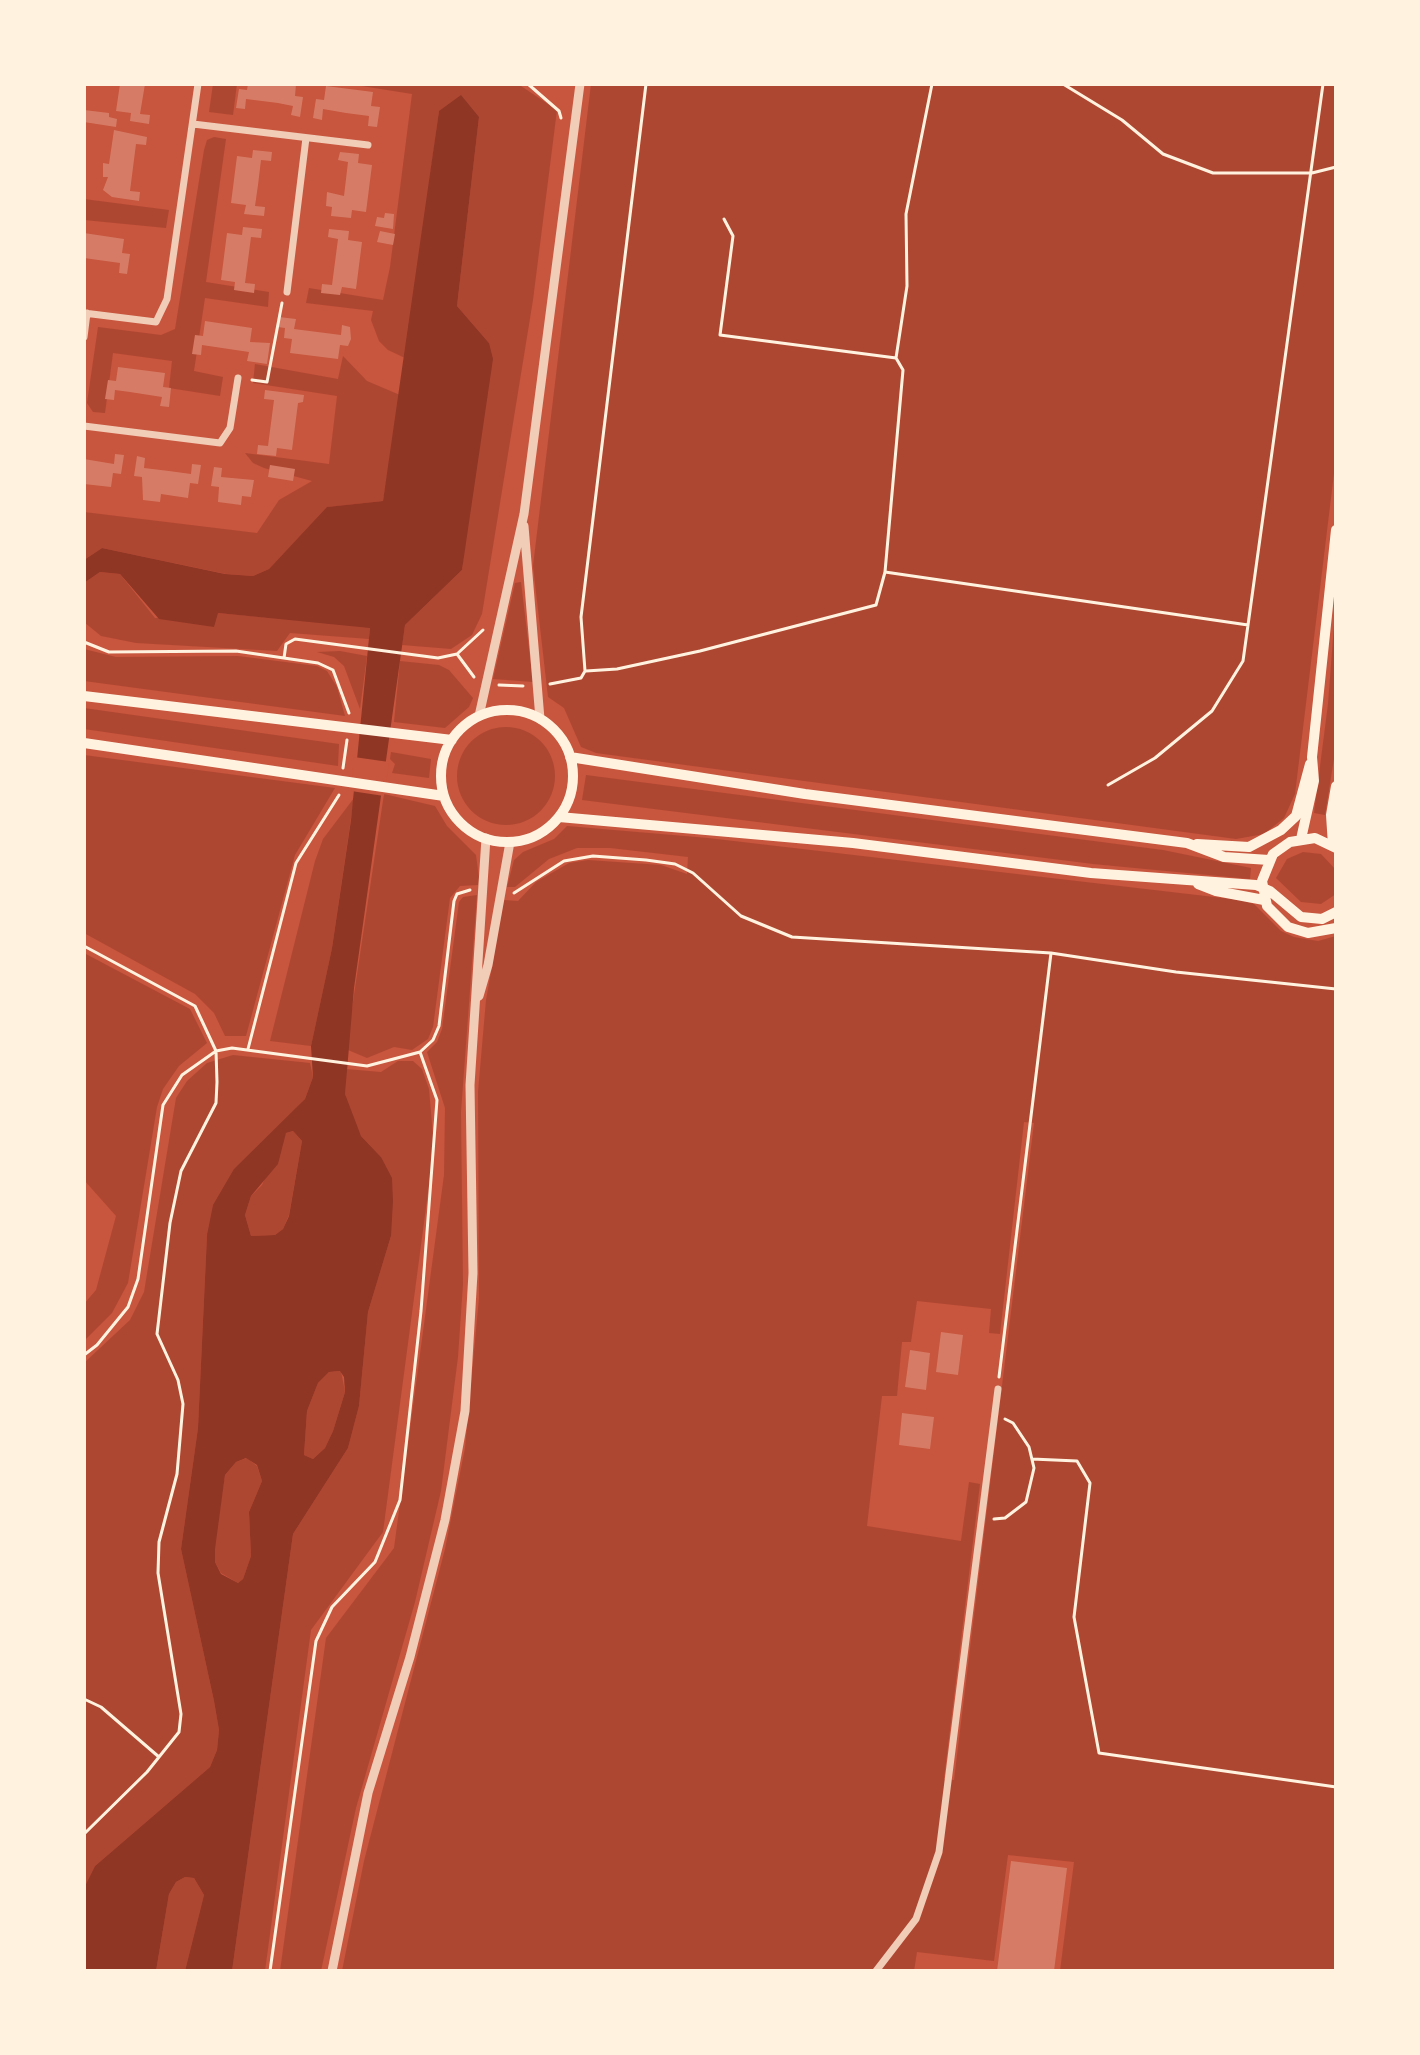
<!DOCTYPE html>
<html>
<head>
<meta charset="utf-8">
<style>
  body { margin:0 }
  #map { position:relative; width:1420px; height:2055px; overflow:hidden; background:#c8553d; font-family:Lora,serif }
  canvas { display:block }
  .frame { position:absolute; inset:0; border:86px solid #fff3e0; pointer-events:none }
</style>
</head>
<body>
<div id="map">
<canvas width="1420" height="2055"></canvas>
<div class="frame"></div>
</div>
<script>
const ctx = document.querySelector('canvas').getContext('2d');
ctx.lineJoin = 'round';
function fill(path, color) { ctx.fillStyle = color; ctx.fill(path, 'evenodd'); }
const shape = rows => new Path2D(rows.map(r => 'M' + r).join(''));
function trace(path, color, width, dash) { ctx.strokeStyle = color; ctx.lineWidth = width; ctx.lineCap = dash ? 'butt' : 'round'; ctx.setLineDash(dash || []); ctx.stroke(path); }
const green = shape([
  [213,84,237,84,233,115,209,112],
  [349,84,518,84,557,110,533,300,482,614,472,635,451,649,402,645,405,625,462,570,489,343,457,306,479,117,439,111,405,358,388,350,379,341,371,320,373,311,306,303,309,288,383,300,390,267,412,94],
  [591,84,1336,84,1336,457,1295,794,1284,818,1264,834,1236,839,596,753,581,747,564,708,548,697,533,566],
  [214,137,226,139,206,282,269,292,268,307,205,298,194,371,223,377,220,396,169,388,172,361,113,353,105,413,93,412,87,403,98,327,161,335,175,329,204,150,207,140],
  [84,199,169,210,166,228,84,220],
  [343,356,367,381,400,395,383,501,328,507,269,569,253,576,226,574,102,548,84,560,84,512,257,533,279,500,312,481,264,468,253,463,245,453,329,464,337,396,253,383,255,364,338,379],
  [100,572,120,574,155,618,218,613,370,627,369,639,290,633,277,651,136,643,101,636,84,622,84,583],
  [521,582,533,682,493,679,515,583],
  [1336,599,1336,746,1325,815,1314,813,1328,704],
  [84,649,116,657,238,656,317,666,327,671,337,687,345,716,84,681],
  [340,651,367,656,360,709,344,666,334,657,317,652],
  [400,661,439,665,449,670,473,698,469,707,445,728,394,722],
  [84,708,339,744,338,766,84,729],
  '457 776a49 49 0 1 1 98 0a49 49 0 1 1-98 0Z',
  [391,752,431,759,429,778,392,773,395,764,390,759],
  [84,755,335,788,295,855,246,1036,225,1036,214,1013,195,994,84,933],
  [586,775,1163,850,1251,868,1250,879,1093,864,582,800],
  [384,794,435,806,447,826,476,855,479,878,478,885,460,886,450,898,433,1027,428,1039,412,1050,394,1047,367,1058,348,1050,348,1035],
  [354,798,332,948,311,1046,270,1041,315,861,323,839],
  [567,826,708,838,1240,900,1254,904,1281,931,1294,937,1318,941,1336,936,1336,1971,1060,1971,1074,1862,1008,1855,994,1961,917,1952,914,1971,342,1971,364,1861,445,1549,465,1448,479,1298,478,1092,486,1000,504,900,518,901,536,882,569,863,588,860,661,865,687,874,688,857,610,848,577,848,549,859,515,887,507,887,514,860,523,852,554,839],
  [1024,1122,1034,1123,954,1780,944,1779,980,1484,969,1482,961,1541,867,1526,882,1396,897,1396,902,1342,911,1342,917,1301,991,1309,989,1333,1000,1334],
  [1303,852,1321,854,1336,870,1336,894,1321,904,1301,902,1276,878,1287,859],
  [477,895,461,1112,463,1284,458,1357,441,1491,415,1602,356,1808,321,1971,280,1971,326,1638,394,1548,444,1175,445,1108,427,1052,437,1042,442,1029,459,902,463,897],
  [84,953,190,1009,207,1043,179,1066,163,1089,157,1107,128,1283,112,1313,84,1341,84,1304,96,1290,116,1216,84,1180],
  [233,1055,310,1063,313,1077,305,1099,284,1122,207,1235,198,1428,181,1549,214,1701,219,1730,217,1750,210,1767,95,1866,84,1888,84,1363,130,1320,144,1292,176,1098,187,1081,207,1063],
  [398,1061,413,1061,422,1069,429,1089,434,1147,383,1532,311,1630,265,1971,232,1971,293,1534,348,1448,359,1406,368,1312,391,1236,381,1157,361,1136,351,1117,345,1094,346,1069,381,1072],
  [293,1131,302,1141,289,1215,283,1229,275,1235,251,1236,245,1215,251,1196,262,1185,286,1133],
  [341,1371,345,1392,333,1431,325,1448,313,1459,304,1455,307,1411,318,1383,329,1372],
  [247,1458,257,1466,262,1481,249,1512,251,1556,243,1579,238,1583,221,1573,215,1562,214,1549,225,1475,236,1462],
  [185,1877,194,1878,204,1895,185,1971,156,1971,169,1894,176,1882]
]);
const water = shape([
  [461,95,479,117,457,306,489,343,493,359,462,570,405,625,354,988,345,1094,361,1136,381,1157,392,1178,393,1201,391,1236,368,1312,359,1406,348,1448,293,1534,232,1971,185,1971,204,1895,194,1878,185,1877,176,1882,169,1894,156,1971,84,1971,84,1888,95,1866,210,1767,217,1750,219,1730,214,1701,181,1549,198,1428,207,1235,213,1205,234,1169,305,1099,313,1077,311,1046,332,948,351,820,370,628,218,613,214,627,159,619,120,574,100,572,84,583,84,560,102,548,225,574,253,576,269,569,327,507,383,501,439,111],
  [293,1131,302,1141,289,1216,283,1229,275,1235,251,1236,245,1215,251,1196,278,1164,286,1133],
  [340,1371,344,1377,345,1392,333,1431,325,1448,313,1459,304,1455,307,1411,318,1383,329,1372],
  [246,1458,257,1465,262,1481,249,1512,251,1556,243,1579,238,1583,221,1574,215,1562,215,1549,225,1475,236,1462]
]);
const pier = shape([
  [354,757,389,762,384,796,351,791]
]);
const building = shape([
  [120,84,145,84,140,114,150,115,149,124,130,121,131,113,116,111],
  [248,84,296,84,295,96,303,97,300,117,291,115,293,106,278,103,246,99,245,109,236,108,239,89,247,90],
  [326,86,373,92,371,106,380,107,377,127,368,126,369,116,346,113,323,109,322,120,313,118,316,99,324,100],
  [84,110,109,113,109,117,117,119,116,127,84,122],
  [114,130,147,137,146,145,136,144,130,191,140,192,139,201,112,197,103,190,108,177,103,177,103,163,109,164],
  [253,150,272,152,271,161,261,160,258,185,255,206,265,207,264,216,244,214,246,205,231,203,237,156,252,158],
  [340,152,359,154,358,163,372,165,366,212,352,210,351,218,331,216,332,207,326,206,327,192,344,196,348,162,338,160],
  [385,213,394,214,393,229,375,226,377,217,384,218],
  [243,227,262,229,261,238,251,237,245,283,255,284,254,293,234,290,235,282,221,280,227,233,242,235],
  [329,229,349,231,348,240,362,242,356,289,342,287,340,295,321,293,322,284,332,285,338,239,328,237],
  [380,231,395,234,393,245,377,242],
  [84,233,124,239,122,253,130,254,127,274,119,273,120,263,84,258],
  [279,317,296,319,294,329,341,335,342,325,350,327,351,339,348,346,340,345,338,359,290,353,292,339,284,338,285,328,278,327],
  [205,321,252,328,250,342,270,343,267,364,247,361,249,352,202,345,201,355,192,354,195,335,203,336],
  [118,367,165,373,163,387,171,388,169,407,160,406,162,397,130,392,115,390,114,400,105,399,108,380,116,381],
  [265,390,304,395,303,402,298,403,292,450,277,448,276,456,257,454,258,445,268,446,274,400,264,399],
  [115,454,124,455,121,474,113,473,111,487,84,484,84,459,114,464],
  [137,456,145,458,144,468,169,471,191,474,192,464,201,465,198,484,190,483,188,498,161,494,160,502,143,500,142,477,134,476],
  [270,465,295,469,293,481,268,477],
  [214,467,222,468,221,477,254,480,251,497,242,496,241,505,218,502,219,487,211,486],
  [941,1332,963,1335,958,1375,936,1372],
  [910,1350,930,1353,926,1390,905,1387],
  [902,1413,934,1417,930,1449,899,1445],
  [1011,1861,1067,1868,1054,1971,997,1971]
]);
const path = shape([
  [528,84,559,111,561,118],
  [932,84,906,214,907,286,896,358,903,370,885,572,1248,625,1323,84],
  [1063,84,1122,120,1163,154,1213,173,1312,173,1336,167],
  [724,219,733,236,720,335,896,358],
  [252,380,267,382,282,303],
  [84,642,109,652,236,651,318,663,333,670,349,713],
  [457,654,474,677],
  [284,658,286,644,295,639,438,658,457,654,483,630],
  [586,671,617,669,700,651,876,605,885,572],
  [550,684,581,678,585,671,581,617,646,84],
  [499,685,523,686],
  [343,768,347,740],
  [1108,785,1155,758,1212,711,1243,661,1248,625],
  [514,893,564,861,593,856,646,860,675,864,693,873,741,916,792,937,1051,953,1176,972,1336,989],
  [84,946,195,1006,216,1051,217,1082,216,1103,181,1171,170,1223,157,1334,178,1380,183,1404,177,1474,159,1542,158,1573,181,1714,179,1732,147,1772,84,1834],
  [248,1049,296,863,339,795],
  [84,1355,97,1345,128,1307,138,1279,163,1105,182,1075,216,1051,232,1048,367,1066,420,1052,433,1040,439,1026,454,901,457,894,470,890],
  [999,1377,1051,953],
  [1032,1459,1077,1461,1090,1483,1074,1617,1099,1753,1336,1787],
  [994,1519,1005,1518,1026,1502,1034,1468,1029,1447,1013,1423,1005,1419],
  [84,1699,101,1707,159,1757],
  [270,1971,316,1641,332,1607,375,1562,400,1500,421,1311,437,1100,420,1052]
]);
const minor = shape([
  [193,124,368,145],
  [287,292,306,138],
  [84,313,156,322,167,299,198,84],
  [84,337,87,313],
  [84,426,220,443,230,428,238,378],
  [876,1971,916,1919,939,1852,998,1389]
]);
const tertiary = shape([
  [524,526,540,719],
  [479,716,524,514,580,84],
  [479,996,488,965,510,842],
  [332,1971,368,1793,410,1657,445,1520,465,1411,473,1273,470,1085,486,838]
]);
const secondary = shape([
  [84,696,452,740],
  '441 776a66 66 0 1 1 132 0a66 66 0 1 1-132 0Z',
  [84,743,444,796],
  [570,757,805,794,1187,843,1224,857,1269,860],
  [559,817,853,843,1091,873,1256,885,1270,891,1301,917,1322,919,1336,912],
  [1301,839,1314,781,1312,757,1336,530],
  [1197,844,1249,847,1281,830,1296,816,1310,764],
  [1333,845,1331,815,1336,786],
  [1336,848,1315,838,1290,842,1273,854,1262,881,1267,906,1288,927,1308,933,1336,928],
  [1198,884,1216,891,1264,900]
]);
fill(green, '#ae4732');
fill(water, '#8f3625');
fill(pier, '#c8553d');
fill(building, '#d67c66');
trace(path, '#fff3e0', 3);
trace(minor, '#f1ccb7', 7);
trace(tertiary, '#f1ccb7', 9);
trace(secondary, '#fff3e0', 10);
</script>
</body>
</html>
